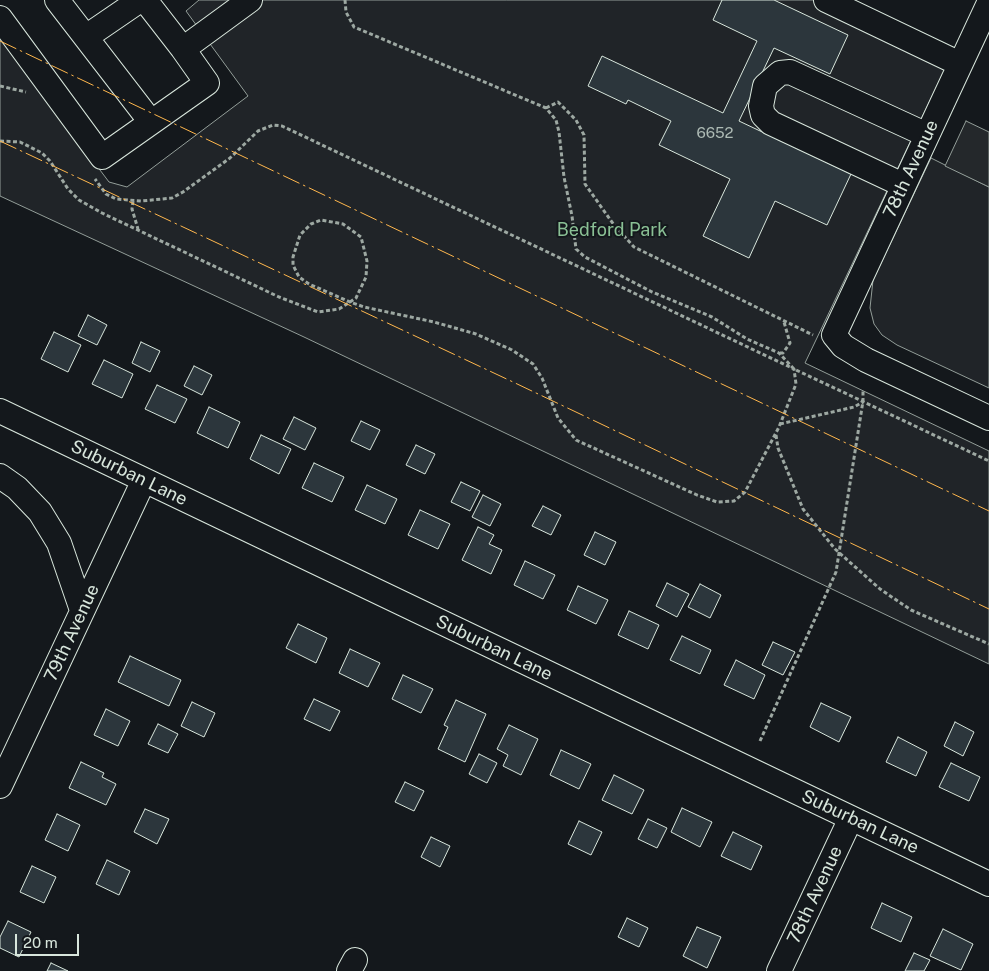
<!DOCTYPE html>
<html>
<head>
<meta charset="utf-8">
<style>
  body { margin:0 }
  #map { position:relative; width:989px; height:971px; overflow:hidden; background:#14181c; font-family:"Public Sans",sans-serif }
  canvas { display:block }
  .scale { position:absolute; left:15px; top:934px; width:64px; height:22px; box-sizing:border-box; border:2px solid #d8e6dc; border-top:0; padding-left:6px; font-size:15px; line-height:18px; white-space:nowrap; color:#d8e6dc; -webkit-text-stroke:4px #14181c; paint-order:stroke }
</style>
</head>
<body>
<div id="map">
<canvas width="989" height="971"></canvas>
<div class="scale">20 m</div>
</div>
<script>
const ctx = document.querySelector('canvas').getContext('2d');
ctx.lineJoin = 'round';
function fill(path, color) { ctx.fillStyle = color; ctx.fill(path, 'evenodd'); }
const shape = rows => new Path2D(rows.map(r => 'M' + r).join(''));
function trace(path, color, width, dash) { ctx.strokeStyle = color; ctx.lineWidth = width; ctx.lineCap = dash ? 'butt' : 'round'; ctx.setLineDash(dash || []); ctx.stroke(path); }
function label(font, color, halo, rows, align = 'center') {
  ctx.font = font + ' "Public Sans",sans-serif'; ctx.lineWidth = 4; ctx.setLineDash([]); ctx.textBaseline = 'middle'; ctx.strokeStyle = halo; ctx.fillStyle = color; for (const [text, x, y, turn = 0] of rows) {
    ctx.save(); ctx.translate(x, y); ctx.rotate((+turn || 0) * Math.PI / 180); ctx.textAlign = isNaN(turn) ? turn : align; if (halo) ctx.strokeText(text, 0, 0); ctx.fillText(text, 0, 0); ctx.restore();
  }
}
const green = shape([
  [199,0,814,0,942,61,945,69,805,363,989,451,989,664,304,337,0,196,0,37,109,182,127,187,248,96,186,11,199,0],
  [931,158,989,187,989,388,897,345,882,335,874,324,870,308,873,280,931,158]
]);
const parking = shape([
  [966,121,989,132,989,187,945,166,966,121]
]);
const building = shape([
  [722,0,774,0,848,35,830,74,774,48,739,121,851,174,827,225,775,201,749,258,703,236,730,179,659,145,671,121,628,100,626,104,588,86,602,56,723,113,757,41,713,20,722,0],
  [88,315,107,325,97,345,78,336,88,315],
  [54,332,81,345,68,372,41,359,54,332],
  [141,342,160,351,150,372,132,363,141,342],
  [104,360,133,374,122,398,92,384,104,360],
  [194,366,212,375,202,395,184,386,194,366],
  [157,385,187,399,175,423,145,409,157,385],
  [209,407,240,422,228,448,197,433,209,407],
  [294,417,316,428,305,450,283,439,294,417],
  [361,421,380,430,370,450,351,441,361,421],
  [261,435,291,449,279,474,250,459,261,435],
  [416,445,435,454,425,474,406,465,416,445],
  [314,463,344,477,332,502,302,488,314,463],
  [461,482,480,491,470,511,451,502,461,482],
  [367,485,397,499,385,524,355,510,367,485],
  [483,495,501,504,490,526,472,517,483,495],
  [543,506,561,515,551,535,532,526,543,506],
  [420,510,450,524,438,549,408,535,420,510],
  [478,527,494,535,489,544,502,550,491,574,462,560,478,527],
  [595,532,616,542,605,565,584,555,595,532],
  [525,561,555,575,543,599,514,585,525,561],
  [667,583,689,594,677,617,656,606,667,583],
  [700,584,721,595,710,618,688,607,700,584],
  [578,586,608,600,596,624,567,610,578,586],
  [629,611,659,625,648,649,618,635,629,611],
  [298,624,327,638,316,663,286,648,298,624],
  [682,636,711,650,700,674,670,660,682,636],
  [773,642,795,652,783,675,762,665,773,642],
  [350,649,380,663,368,687,339,673,350,649],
  [130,656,181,680,169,706,118,682,130,656],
  [736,660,765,675,754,699,724,685,736,660],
  [403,675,433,689,421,713,392,699,403,675],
  [314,699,340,711,330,731,304,719,314,699],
  [456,700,486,714,465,762,438,749,448,727,444,725,456,700],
  [192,702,215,713,204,737,181,726,192,702],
  [821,703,851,717,839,742,810,727,821,703],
  [106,709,130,721,118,746,94,735,106,709],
  [955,722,974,732,963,756,944,746,955,722],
  [158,724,178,734,168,753,148,744,158,724],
  [509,725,538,739,521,775,503,766,508,755,497,749,509,725],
  [898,737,927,752,916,776,886,762,898,737],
  [561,750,591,764,579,789,550,775,561,750],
  [479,754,497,763,487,783,469,774,479,754],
  [81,762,104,773,102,777,116,784,106,805,69,788,81,762],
  [951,763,980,777,969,801,939,787,951,763],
  [614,775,644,790,632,814,602,800,614,775],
  [405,782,424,791,414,811,395,802,405,782],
  [682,808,712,822,700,847,671,832,682,808],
  [145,809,169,819,157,844,134,832,145,809],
  [57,814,80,825,68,851,45,840,57,814],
  [648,819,667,828,657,848,638,839,648,819],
  [579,821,602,832,591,855,568,844,579,821],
  [733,832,762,846,751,870,721,856,733,832],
  [431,837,450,846,440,867,421,857,431,837],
  [107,860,130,871,119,895,96,884,107,860],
  [32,866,56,877,44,903,20,892,32,866],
  [882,903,912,917,901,942,871,928,882,903],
  [627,918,648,928,639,947,618,937,627,918],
  [8,921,31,932,19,957,0,948,0,937,8,921],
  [697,927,721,937,707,968,683,956,697,927],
  [943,929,973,944,961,970,930,956,943,929],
  [914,953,930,960,924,971,905,971,914,953],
  [51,963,68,971,47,971,51,963]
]);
const path = shape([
  [345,0,346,12,354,27,546,108,556,120,559,132,564,177,572,216,576,249,585,257,652,292,712,317,747,339,779,353,794,369,989,461],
  [0,86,26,92],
  [546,108,558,102,576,120,584,135,585,184,614,225,634,247,813,335],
  [0,141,20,142,42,153,50,161,68,189,79,200,102,213,279,297,318,312,339,309,350,302,356,298,366,277,367,261,361,237,343,224,321,220,311,224,300,235,293,257,293,265,299,277,309,284,325,291,350,302,364,307,434,322,476,334,512,350,533,364,542,378,558,418,576,440,697,495,717,502,734,501,745,492,779,427,796,384,794,369,282,126,273,125,258,131,230,158,183,192,172,198,141,201,116,199,106,194,95,179],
  [133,201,132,209,138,229],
  [780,353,783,353,790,343,784,322],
  [780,424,854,407,863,402],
  [776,435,778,448,803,509,835,549,880,589,911,610,989,644],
  [760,741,836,572,863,401,863,389]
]);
const minor = shape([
  [57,0,151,122],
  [145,0,183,49],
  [826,0,960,64],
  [989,3,834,335,843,346,866,360,989,418],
  [0,18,102,157,207,83,183,49,250,0],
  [86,37,140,0],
  [903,185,771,123,763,115,761,106,765,86,780,73,790,72,927,135],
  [0,411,989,884],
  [0,476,17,488,40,512,59,543,82,610],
  [0,786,144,480],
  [349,971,355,960],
  [779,971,851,818]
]);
const power = shape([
  [0,41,989,511],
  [0,141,513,382,989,609]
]);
const numberNames = [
  ["6652",715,133]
];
const streetNames = [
  ["78th Avenue",911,169,-65],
  ["Suburban Lane",129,473,26],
  ["79th Avenue",72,633,-65],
  ["Suburban Lane",494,648,26],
  ["Suburban Lane",860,822,25],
  ["78th Avenue",815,895,-65]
];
const parkNames = [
  ["Bedford Park",612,230]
];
fill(green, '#202428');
trace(green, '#939e99', 1);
fill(parking, '#24282b');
trace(parking, '#939e99', 1);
fill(building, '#2c363c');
trace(building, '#d8e6dc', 1);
trace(minor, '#d8e6dc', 26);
trace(path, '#9da8a2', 3, [4, 2.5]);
trace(minor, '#14181c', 24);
trace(power, '#ffb74d', 1, [18, 4, 2.5, 4]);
label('15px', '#adbab4', null, numberNames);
label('18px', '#d8e6dc', '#14181c', streetNames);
label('18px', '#8ac095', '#14181c', parkNames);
</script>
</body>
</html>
